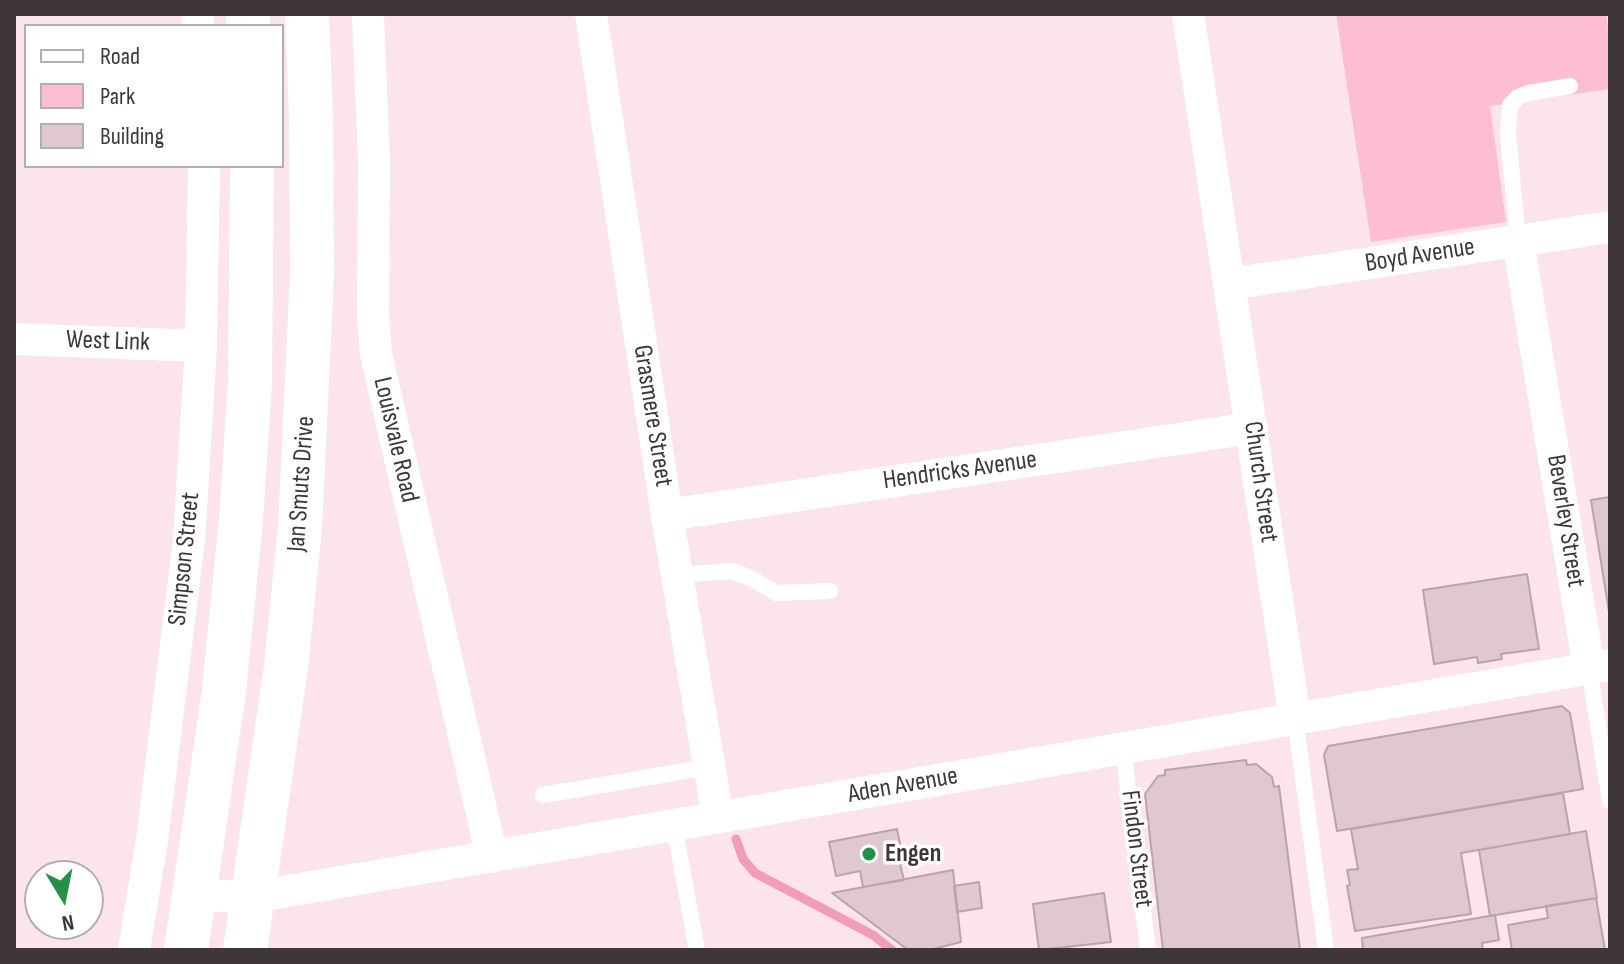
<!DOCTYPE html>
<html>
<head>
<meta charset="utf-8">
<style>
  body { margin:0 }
  #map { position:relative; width:1624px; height:964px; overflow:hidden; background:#fbe4ea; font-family:"Sofia Sans Condensed",sans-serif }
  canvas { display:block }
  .frame { position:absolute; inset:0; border:16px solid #3f3639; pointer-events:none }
  .legend { position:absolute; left:24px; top:24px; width:260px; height:144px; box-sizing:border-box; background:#fff; border:2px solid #b2afb0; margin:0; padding:10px 14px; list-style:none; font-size:24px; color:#3f3639 }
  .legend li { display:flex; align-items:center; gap:16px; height:40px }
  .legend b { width:40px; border:2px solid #b2afb0 }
  .north { position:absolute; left:24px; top:860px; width:80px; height:80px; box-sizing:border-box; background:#fff; border:2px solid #b2afb0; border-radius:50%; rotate:170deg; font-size:22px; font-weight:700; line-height:32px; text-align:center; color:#3f3639 }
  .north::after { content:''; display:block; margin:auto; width:28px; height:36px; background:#269047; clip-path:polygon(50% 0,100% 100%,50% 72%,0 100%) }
</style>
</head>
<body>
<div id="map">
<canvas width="1624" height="964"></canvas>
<div class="frame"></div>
<ul class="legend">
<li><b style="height:10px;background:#fff"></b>Road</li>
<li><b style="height:22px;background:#fcbed0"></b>Park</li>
<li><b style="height:22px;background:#dfc9cf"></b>Building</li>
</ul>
<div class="north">N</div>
</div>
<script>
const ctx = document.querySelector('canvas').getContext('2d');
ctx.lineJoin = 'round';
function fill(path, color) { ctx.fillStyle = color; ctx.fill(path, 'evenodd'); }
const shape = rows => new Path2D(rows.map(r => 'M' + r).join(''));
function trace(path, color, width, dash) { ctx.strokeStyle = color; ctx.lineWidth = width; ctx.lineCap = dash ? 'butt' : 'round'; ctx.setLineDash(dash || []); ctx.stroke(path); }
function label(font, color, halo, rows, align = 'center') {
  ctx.font = font + ' "Sofia Sans Condensed",sans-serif'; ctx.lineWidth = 7; ctx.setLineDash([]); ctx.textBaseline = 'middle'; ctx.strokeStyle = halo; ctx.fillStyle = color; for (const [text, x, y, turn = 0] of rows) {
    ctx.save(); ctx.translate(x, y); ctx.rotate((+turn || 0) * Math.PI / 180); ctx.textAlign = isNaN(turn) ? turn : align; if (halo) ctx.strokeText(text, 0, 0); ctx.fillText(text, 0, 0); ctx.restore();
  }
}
const green = shape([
  [1336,14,1606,14,1610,42,1610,89,1490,106,1506,222,1371,242]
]);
const stream = shape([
  [736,839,743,859,755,873,873,935,892,950]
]);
const building = shape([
  [1610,497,1610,618,1591,500,1610,497],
  [1527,574,1539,649,1501,654,1502,659,1478,663,1477,657,1434,664,1423,590,1527,574],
  [1562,706,1570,713,1583,789,1337,831,1324,755,1328,746,1562,706],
  [1246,760,1247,765,1256,764,1272,777,1274,787,1279,786,1300,950,1163,950,1145,794,1158,776,1165,775,1165,770,1246,760],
  [1563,793,1570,834,1461,853,1471,914,1355,931,1347,886,1350,885,1347,870,1358,869,1351,829,1563,793],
  [897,829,904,863,900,864,904,880,863,887,860,871,836,876,829,842,897,829],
  [1586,831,1597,898,1490,916,1479,850,1586,831],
  [953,870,961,942,929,950,908,950,832,893,953,870],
  [979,882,982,908,957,912,954,886,979,882],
  [1104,893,1111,942,1039,950,1033,904,1104,893],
  [1596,898,1605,950,1512,950,1508,925,1548,918,1546,906,1596,898],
  [1495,915,1499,940,1482,943,1483,950,1363,950,1362,938,1495,915]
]);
const service = shape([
  [1518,241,1508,134,1510,105,1518,97,1529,93,1570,86],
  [677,575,733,571,753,579,776,593,830,591],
  [1589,668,1610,801],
  [1295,718,1326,950],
  [1123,748,1148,950],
  [543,795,709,767],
  [674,825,697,950]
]);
const minor = shape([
  [197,14,198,26],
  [368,14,374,160,373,315,376,354,492,857],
  [591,14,667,515,718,818],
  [1188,14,1295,718],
  [1518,241,1589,668],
  [1230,284,1610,227],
  [14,339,201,346],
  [667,515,1252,428],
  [195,895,253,897,1610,665],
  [134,950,152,840,189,540,201,346,204,166]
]);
const primary = shape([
  [248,14,248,26],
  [186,950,224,691,241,519,250,382,252,166],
  [245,950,286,667,300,528,312,275,311,117,307,14]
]);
const markers = [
  [869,854,8,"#269047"]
];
const streetNames = [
  ["Boyd Avenue",1420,256,-9],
  ["West Link",108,342,2],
  ["Grasmere Street",652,416,81],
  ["Louisvale Road",395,440,77],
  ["Hendricks Avenue",960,471,-8],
  ["Church Street",1260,482,82],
  ["Jan Smuts Drive",302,484,-86],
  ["Beverley Street",1565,521,81],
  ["Simpson Street",185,559,-84],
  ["Aden Avenue",903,786,-10],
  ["Findon Street",1136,849,83]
];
const poiNames = [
  ["Engen",885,854]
];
fill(green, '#fcbed0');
trace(stream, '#f19db7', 9);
fill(building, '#dfc9cf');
trace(building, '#baa4aa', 2);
trace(service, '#fff', 16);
trace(minor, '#fff', 32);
trace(primary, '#fff', 44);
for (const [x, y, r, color] of markers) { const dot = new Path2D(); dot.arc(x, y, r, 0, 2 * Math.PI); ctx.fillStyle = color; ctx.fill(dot); trace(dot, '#fff', 3); }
label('26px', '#3f3639', '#fff', streetNames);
label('bold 26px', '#3f3639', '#fff', poiNames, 'left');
</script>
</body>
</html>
